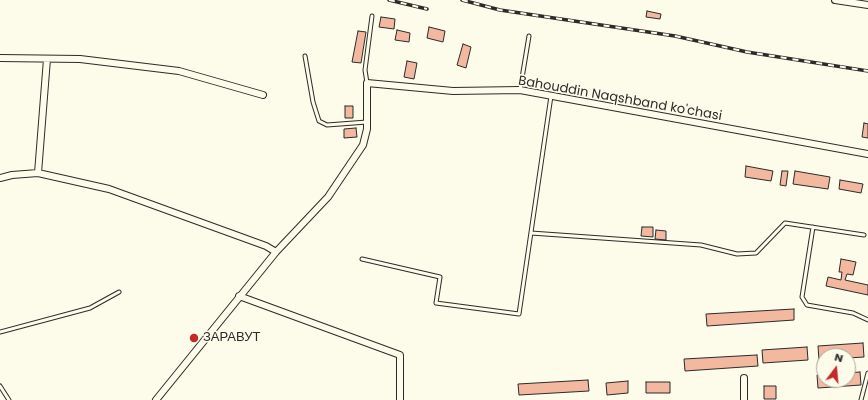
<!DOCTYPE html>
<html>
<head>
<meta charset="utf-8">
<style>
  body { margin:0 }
  #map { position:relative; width:868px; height:400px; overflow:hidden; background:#fdfbea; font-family:Poppins,sans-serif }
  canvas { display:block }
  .north { position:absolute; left:816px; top:348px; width:40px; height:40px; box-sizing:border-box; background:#fdfbea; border:1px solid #a9a89e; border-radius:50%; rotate:16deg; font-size:11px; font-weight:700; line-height:16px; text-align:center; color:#2b2b2b }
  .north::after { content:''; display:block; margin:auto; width:14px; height:18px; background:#c62828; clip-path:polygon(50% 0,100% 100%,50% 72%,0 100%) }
</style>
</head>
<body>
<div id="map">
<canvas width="868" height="400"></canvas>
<div class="north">N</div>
</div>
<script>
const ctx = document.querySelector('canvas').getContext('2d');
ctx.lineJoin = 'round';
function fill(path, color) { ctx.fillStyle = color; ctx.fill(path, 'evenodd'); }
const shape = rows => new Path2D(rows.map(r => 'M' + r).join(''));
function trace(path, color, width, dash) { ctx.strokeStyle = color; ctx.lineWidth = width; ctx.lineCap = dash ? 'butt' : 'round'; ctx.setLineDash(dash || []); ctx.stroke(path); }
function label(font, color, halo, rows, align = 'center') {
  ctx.font = font + ' Poppins,sans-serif'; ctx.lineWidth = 3; ctx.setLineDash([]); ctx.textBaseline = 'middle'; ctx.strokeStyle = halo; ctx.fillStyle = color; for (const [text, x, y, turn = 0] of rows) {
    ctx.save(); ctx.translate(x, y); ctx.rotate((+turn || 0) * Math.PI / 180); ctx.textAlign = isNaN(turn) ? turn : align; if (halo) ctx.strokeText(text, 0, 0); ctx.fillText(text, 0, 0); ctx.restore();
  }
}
const building = shape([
  [647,11,661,14,660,19,646,17,647,11],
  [381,17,395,19,394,29,379,27,381,17],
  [429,27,445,31,443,42,427,38,429,27],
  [397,30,410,33,409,42,395,40,397,30],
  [358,31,366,32,361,63,352,62,358,31],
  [463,44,471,47,466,68,457,65,463,44],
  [407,61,417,63,414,79,404,77,407,61],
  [345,106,353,106,353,118,345,118,345,106],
  [864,123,868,124,868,138,862,137,864,123],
  [356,128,357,137,344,138,344,129,356,128],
  [746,166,773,171,771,181,745,177,746,166],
  [782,171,788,171,786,186,780,185,782,171],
  [795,171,830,177,828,189,793,184,795,171],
  [840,180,863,184,861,193,839,189,840,180],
  [642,227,653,227,653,237,641,236,642,227],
  [656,230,666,231,666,240,655,239,656,230],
  [841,259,856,262,853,275,847,274,845,280,868,285,868,295,826,286,828,277,841,280,842,272,839,272,841,259],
  [794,309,794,320,707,326,706,314,794,309],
  [863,343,864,357,848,358,848,356,824,356,824,360,819,360,818,346,863,343],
  [807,347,808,360,763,363,762,350,807,347],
  [757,355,758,366,685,371,684,359,757,355],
  [860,372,861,385,818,388,817,375,824,374,824,380,848,380,848,373,860,372],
  [588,380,589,391,519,395,518,384,588,380],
  [628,381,628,393,607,395,606,383,628,381],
  [646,382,670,382,670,393,646,393,646,382],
  [764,386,776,386,776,399,764,399,764,386]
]);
const lane = shape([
  [305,56,313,102,319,121,327,125,367,122],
  [367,83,365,70,372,16],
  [520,90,529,36],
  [813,227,802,297,807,305,853,313,868,320],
  [531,233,701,245,737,254,756,253,785,223,864,235],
  [362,259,440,277,436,303,519,314,551,96],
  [0,332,90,308,119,292],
  [0,386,9,400],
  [861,400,868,373]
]);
const street = shape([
  [835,0,868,5],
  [0,58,80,59,179,71,263,95],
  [38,173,47,59],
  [0,178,12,175,38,173,109,189,266,246,276,252],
  [239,296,400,355,400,400],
  [156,400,276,252,328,197,363,145,367,129,367,83,453,91,520,90,868,154],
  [744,400,744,378]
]);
const rail = shape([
  [389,0,427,9],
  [462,0,500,10,675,36,747,52,868,71]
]);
const markers = [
  [194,338,5,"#c62828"]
];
const streetNames = [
  ["Bahouddin Naqshband ko'chasi",620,99,10]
];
const poiNames = [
  ["ЗАРАВУТ",203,338]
];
fill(building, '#f2b8a0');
trace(building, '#2b2b2b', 1);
trace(lane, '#2b2b2b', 5);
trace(street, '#2b2b2b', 8);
trace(lane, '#fdfbea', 3);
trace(street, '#fdfbea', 6);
trace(rail, '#2b2b2b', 3.5);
trace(rail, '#fdfbea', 2, [6]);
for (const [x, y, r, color] of markers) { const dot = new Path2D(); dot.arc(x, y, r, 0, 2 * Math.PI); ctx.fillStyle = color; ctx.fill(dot); trace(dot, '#fdfbea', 1.5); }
label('13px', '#2b2b2b', '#fdfbea', streetNames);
label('13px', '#2b2b2b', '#fdfbea', poiNames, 'left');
</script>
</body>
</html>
